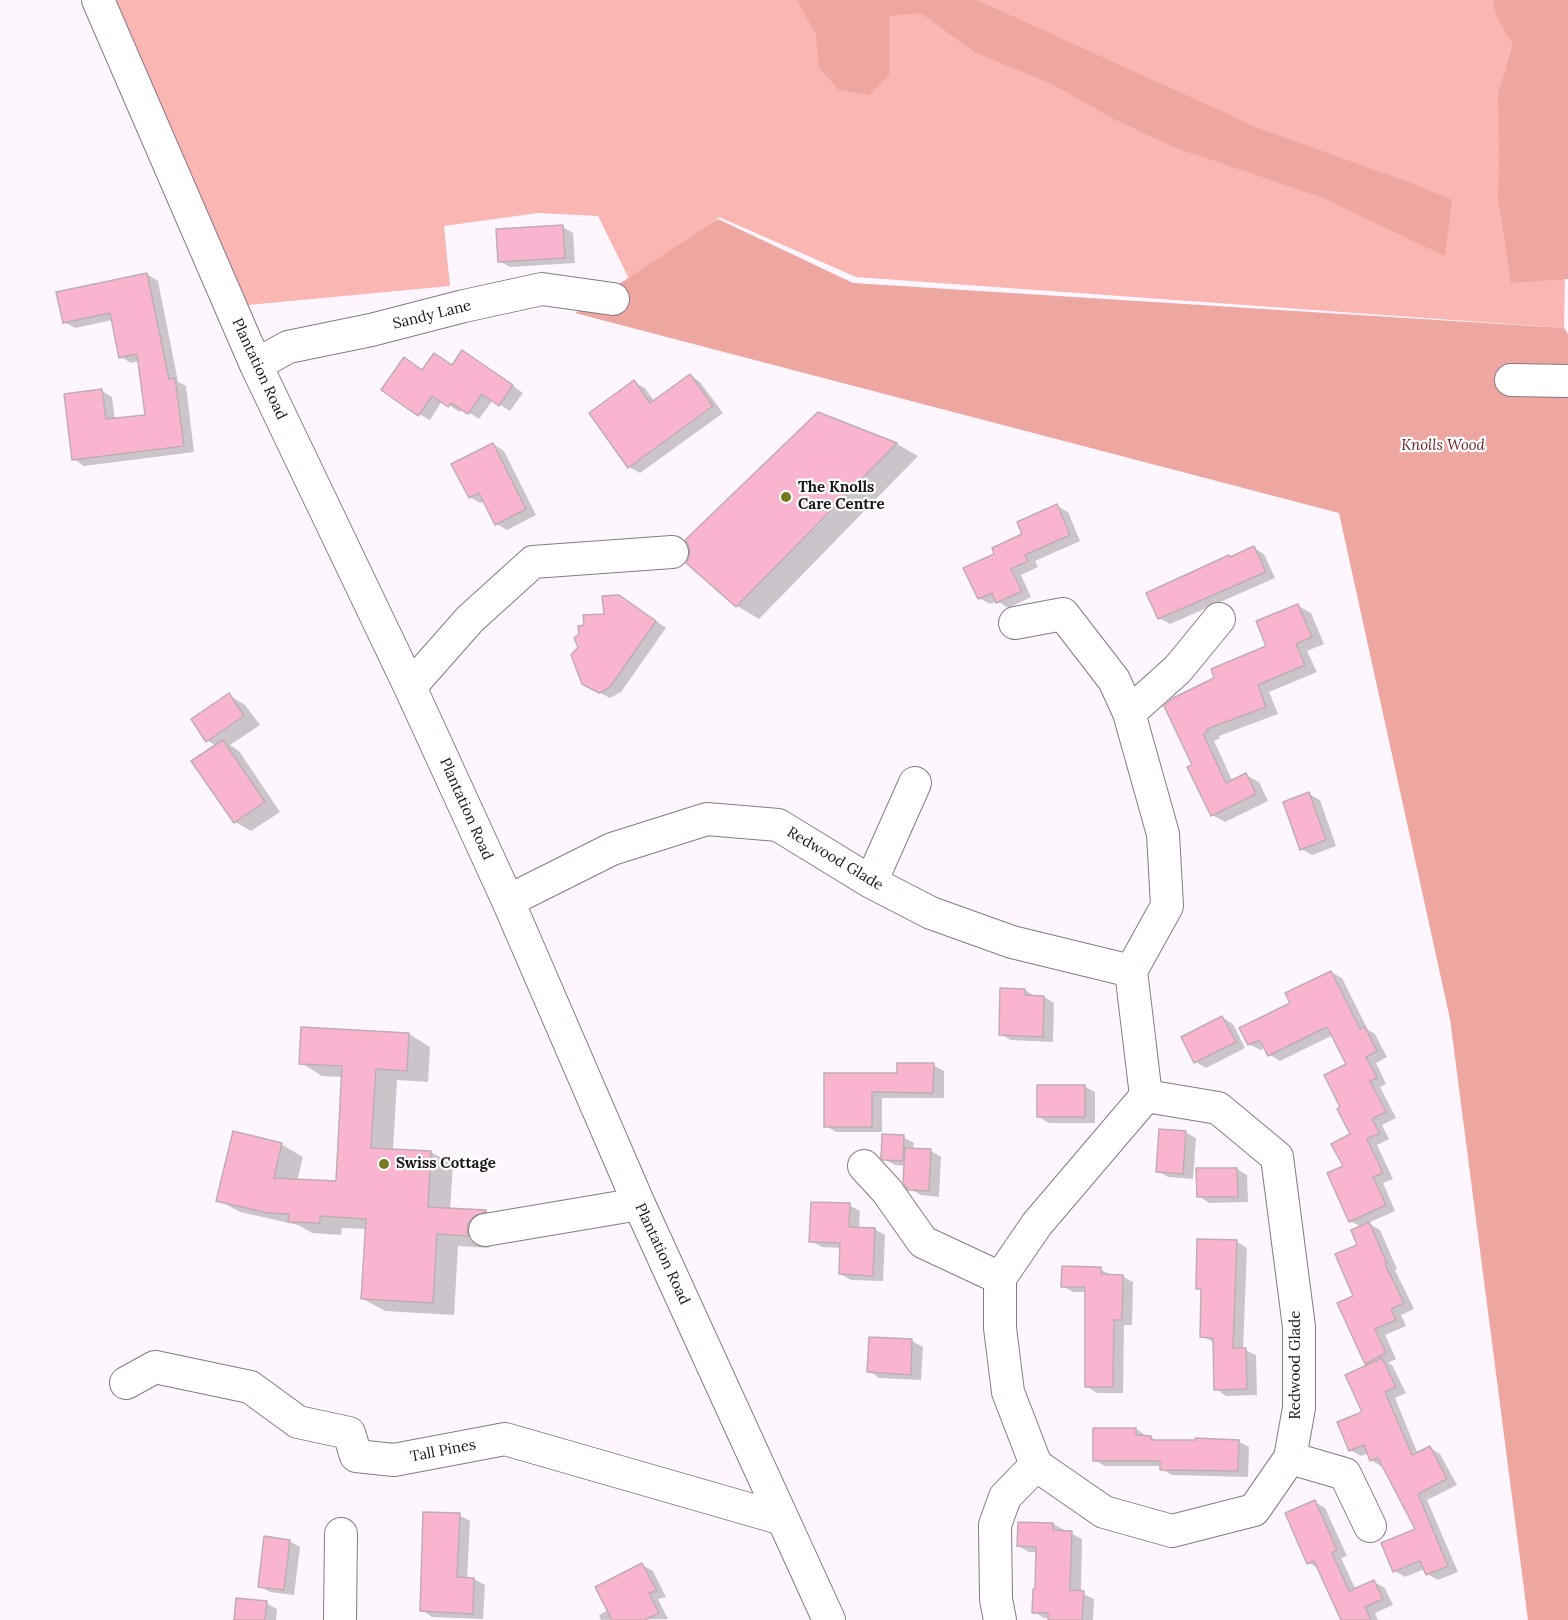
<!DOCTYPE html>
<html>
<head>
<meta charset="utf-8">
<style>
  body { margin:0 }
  canvas { display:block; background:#fef6fe }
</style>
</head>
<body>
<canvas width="1568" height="1620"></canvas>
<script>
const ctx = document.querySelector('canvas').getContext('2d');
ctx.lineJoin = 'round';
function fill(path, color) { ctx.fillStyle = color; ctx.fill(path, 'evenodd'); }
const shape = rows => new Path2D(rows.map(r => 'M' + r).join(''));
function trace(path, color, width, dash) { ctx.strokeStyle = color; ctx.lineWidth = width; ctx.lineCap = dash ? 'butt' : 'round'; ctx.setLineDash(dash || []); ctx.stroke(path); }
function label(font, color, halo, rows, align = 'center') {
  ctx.font = font + ' Lora,serif'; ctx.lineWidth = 4.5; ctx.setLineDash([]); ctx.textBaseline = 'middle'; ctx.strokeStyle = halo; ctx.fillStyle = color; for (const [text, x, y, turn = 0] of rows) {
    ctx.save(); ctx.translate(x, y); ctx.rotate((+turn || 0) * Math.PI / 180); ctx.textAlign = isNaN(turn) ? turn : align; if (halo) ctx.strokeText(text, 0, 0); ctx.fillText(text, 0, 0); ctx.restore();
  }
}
const green = shape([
  [111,0,1568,0,1568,117,1564,328,856,277,719,217,636,293,598,216,538,213,444,226,450,286,248,305]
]);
const forest = shape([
  [797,0,977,0,1258,128,1419,186,1452,200,1445,256,1321,197,1173,147,1112,118,1054,85,974,52,921,13,889,16,889,75,869,95,839,90,819,68,816,35],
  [1492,0,1568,0,1568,279,1511,283,1498,197,1499,158,1498,94,1513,45,1497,17],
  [718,219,853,283,1564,328,1568,334,1568,1620,1528,1620,1450,1019,1339,513,575,313]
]);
const shadow = shape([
  [563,227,573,233,575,263,510,267,499,261],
  [147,274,158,281,178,382,186,386,194,452,84,466,74,459,102,391,112,397,115,420,146,416,139,361,131,363,121,357,113,320,75,328,64,322],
  [473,358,523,393,510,411,493,400,479,419,462,408,460,412,442,401,430,420,419,414,423,371,453,366],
  [690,375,700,382,723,413,640,473,629,467,634,382,645,388,654,401],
  [818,414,897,444,918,456,759,619,737,606],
  [493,444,504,451,536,515,507,530,497,524,485,501,480,503,470,497],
  [1057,506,1068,512,1080,541,1035,561,1038,567,1021,575,1031,597,1008,608,997,601,990,604,979,598,996,554,1024,535],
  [1254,548,1264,554,1275,578,1170,624,1159,618,1231,558],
  [630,603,666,628,621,692,610,698,594,690,579,647,585,627],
  [1298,606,1311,613,1324,644,1307,651,1317,672,1269,692,1278,714,1219,736,1220,738,1214,741,1233,782,1246,775,1259,782,1268,801,1225,822,1212,815,1194,765,1216,679,1268,647],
  [229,695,245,705,260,725,230,745,239,751,280,812,251,831,235,822,216,746,207,740],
  [1309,794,1320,800,1336,846,1312,855,1301,849],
  [1331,972,1342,978,1368,1030,1375,1034,1387,1057,1376,1063,1386,1084,1380,1087,1396,1118,1382,1125,1389,1139,1377,1145,1393,1179,1383,1183,1395,1211,1368,1223,1380,1230,1397,1269,1395,1270,1414,1309,1401,1315,1406,1326,1385,1335,1396,1359,1388,1363,1392,1365,1406,1393,1395,1398,1418,1454,1430,1448,1440,1454,1457,1485,1427,1500,1458,1572,1438,1580,1427,1574,1425,1569,1405,1577,1395,1571,1417,1530,1384,1466,1382,1467,1371,1460,1369,1453,1361,1456,1350,1450,1364,1413,1370,1365,1366,1363,1355,1297,1362,1227,1350,1221,1345,1166,1352,1134,1342,1108,1348,1065,1333,1035,1280,1061,1270,1055,1266,1048,1260,1050,1249,1044,1292,1004],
  [1025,990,1036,997,1044,997,1054,1003,1053,1042,1011,1040,1000,1034],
  [1222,1017,1233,1024,1245,1048,1206,1068,1196,1062],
  [409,1034,430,1047,428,1082,397,1080,393,1150,431,1152,453,1165,450,1210,486,1211,507,1224,490,1236,489,1248,458,1246,454,1315,385,1311,363,1299,367,1229,342,1228,341,1235,312,1233,298,1225,240,1212,218,1200,281,1144,303,1157,297,1181,337,1183,343,1077,322,1076,301,1063],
  [933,1065,944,1071,944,1098,882,1098,882,1132,836,1132,826,1126,826,1075,899,1075],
  [1084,1086,1095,1092,1095,1123,1049,1123,1039,1117],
  [1185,1132,1196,1138,1193,1179,1168,1177,1158,1171],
  [903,1137,914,1143,913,1150,931,1151,941,1157,939,1197,921,1195,910,1189,905,1166,895,1165,884,1159],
  [1237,1169,1247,1175,1248,1202,1209,1203,1199,1196],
  [849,1205,860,1211,859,1229,874,1229,885,1235,883,1281,851,1280,840,1274,841,1248,822,1247,811,1241],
  [1237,1242,1247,1248,1243,1349,1256,1355,1257,1395,1226,1396,1216,1389,1214,1342,1201,1336,1203,1291,1198,1288],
  [1100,1269,1111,1275,1122,1276,1133,1282,1132,1325,1124,1325,1123,1393,1097,1393,1086,1386,1086,1292,1073,1292,1063,1286],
  [871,1339,912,1341,923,1347,921,1380,879,1378,869,1371],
  [1095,1429,1136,1429,1147,1436,1147,1437,1151,1437,1158,1442,1238,1441,1249,1447,1248,1477,1172,1475,1161,1469,1161,1466,1105,1466,1094,1460],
  [1315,1502,1325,1508,1347,1556,1341,1558,1356,1590,1374,1582,1385,1588,1393,1605,1375,1613,1378,1620,1343,1620,1320,1569,1309,1563],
  [459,1515,470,1521,467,1579,474,1579,485,1585,483,1619,432,1617,422,1610],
  [1053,1524,1082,1539,1081,1593,1094,1599,1093,1620,1049,1620,1049,1618,1044,1618,1034,1612,1036,1590,1037,1552,1029,1552,1018,1546],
  [289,1541,300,1547,294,1595,270,1592,259,1586],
  [642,1565,653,1571,666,1597,658,1599,668,1619,601,1620,599,1615,608,1610],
  [266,1603,277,1609,276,1620,236,1620]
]);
const building = shape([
  [563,225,565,258,498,262,496,229,563,225],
  [147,273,169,379,175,378,184,446,72,460,64,394,102,389,106,419,145,415,137,354,119,358,110,313,63,323,56,292,147,273],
  [462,350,513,385,499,406,482,394,468,414,451,403,448,407,432,396,418,416,381,390,404,357,422,370,434,353,452,365,462,350],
  [690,374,713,406,628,468,589,413,634,380,650,403,690,374],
  [818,412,897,443,736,607,686,563,688,559,690,551,687,542,685,540,818,412],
  [493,443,526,509,495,525,479,493,469,498,451,464,493,443],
  [1057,504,1070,535,1025,555,1028,561,1011,569,1022,591,996,603,992,593,978,599,963,568,994,554,992,548,1022,534,1017,522,1057,504],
  [1254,546,1266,572,1158,619,1146,593,1229,555,1230,557,1254,546],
  [619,595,656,621,610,687,599,693,582,684,571,655,578,647,574,638,579,634,578,626,584,625,583,615,604,614,602,596,619,595],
  [1298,604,1312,637,1296,644,1305,665,1258,685,1266,707,1207,729,1208,731,1203,734,1226,783,1246,773,1256,794,1211,816,1187,767,1192,765,1164,706,1173,698,1214,678,1211,669,1266,646,1256,621,1298,604],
  [229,693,244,716,206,742,191,719,229,693],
  [223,740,265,802,234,823,191,761,223,740],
  [1309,792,1326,840,1300,850,1283,802,1309,792],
  [1331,971,1360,1029,1365,1027,1377,1051,1366,1057,1377,1078,1370,1081,1386,1112,1372,1119,1380,1133,1367,1139,1383,1173,1373,1177,1386,1205,1349,1222,1327,1173,1343,1166,1331,1144,1350,1134,1337,1109,1340,1107,1324,1075,1346,1064,1327,1027,1268,1056,1260,1040,1248,1045,1239,1028,1290,1003,1285,993,1331,971],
  [1000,988,1025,989,1025,995,1044,996,1043,1037,999,1035,1000,988],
  [1222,1016,1236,1042,1194,1063,1181,1037,1222,1016],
  [301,1027,409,1033,407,1071,376,1069,371,1148,431,1151,428,1207,486,1210,486,1212,474,1216,468,1223,467,1232,469,1236,437,1234,433,1303,361,1299,366,1219,320,1216,320,1223,288,1222,289,1214,268,1213,216,1201,233,1131,282,1143,274,1178,336,1181,342,1066,299,1064,301,1027],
  [897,1063,934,1063,933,1093,872,1092,872,1127,824,1127,824,1073,897,1073,897,1063],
  [1037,1085,1085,1085,1085,1117,1037,1117,1037,1085],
  [1159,1129,1186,1131,1183,1174,1156,1172,1159,1129],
  [882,1134,904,1135,903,1161,883,1160,881,1158,882,1134],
  [905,1148,931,1149,929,1191,908,1190,903,1182,905,1148],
  [1196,1168,1237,1168,1238,1197,1197,1197,1196,1168],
  [811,1202,850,1203,849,1227,875,1228,873,1276,839,1274,840,1243,809,1242,811,1202],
  [1369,1222,1387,1263,1385,1264,1404,1303,1391,1309,1396,1320,1375,1329,1386,1353,1365,1364,1337,1303,1353,1296,1335,1254,1357,1245,1351,1230,1369,1222],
  [1197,1239,1237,1240,1233,1348,1246,1348,1247,1389,1214,1390,1213,1338,1200,1337,1201,1289,1196,1289,1197,1239],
  [1062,1266,1101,1267,1101,1274,1123,1275,1122,1320,1114,1320,1113,1387,1085,1387,1085,1287,1061,1287,1062,1266],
  [869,1337,912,1339,911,1375,867,1372,869,1337],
  [1382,1358,1396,1387,1385,1392,1412,1455,1430,1446,1447,1479,1418,1494,1448,1566,1426,1575,1420,1561,1393,1572,1381,1543,1415,1529,1378,1458,1370,1461,1364,1445,1349,1451,1337,1422,1362,1412,1345,1375,1382,1358],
  [1093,1428,1136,1428,1136,1435,1151,1436,1151,1440,1195,1440,1195,1438,1239,1440,1238,1471,1160,1470,1160,1461,1093,1461,1093,1428],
  [1315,1500,1337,1550,1332,1553,1349,1591,1374,1580,1383,1599,1365,1607,1371,1620,1341,1620,1314,1561,1307,1564,1285,1513,1315,1500],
  [423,1512,460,1513,457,1577,474,1578,473,1614,420,1611,423,1512],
  [1018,1522,1053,1523,1053,1530,1072,1531,1070,1590,1084,1591,1082,1620,1048,1620,1048,1613,1032,1613,1033,1589,1035,1589,1036,1547,1017,1546,1018,1522],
  [264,1536,290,1540,284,1590,258,1587,264,1536],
  [642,1563,657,1591,649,1593,659,1613,645,1620,612,1620,595,1587,642,1563],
  [236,1598,267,1601,265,1620,234,1620,236,1598]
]);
const minor = shape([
  [98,0,256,365,410,687,508,901,639,1204,829,1620],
  [256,365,288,347,371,330,464,306,542,289,613,299],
  [1511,380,1568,381],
  [1015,623,1063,614,1114,680,1129,713,1163,834,1167,906,1131,971],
  [410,687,470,619,533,562,672,552],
  [1129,713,1178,669,1219,619],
  [871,882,915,783],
  [508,901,612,849,707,819,778,825,871,882,931,913,1012,942,1131,971,1146,1096,1218,1108,1277,1157,1299,1327,1299,1408,1290,1458,1254,1510,1172,1531,1104,1512,1036,1465,1008,1392,1000,1328,1000,1278,1037,1224,1146,1096],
  [864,1166,887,1191,923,1242,1000,1278],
  [485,1230,639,1204],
  [126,1383,155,1367,250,1387,298,1422,349,1433,356,1456,394,1460,505,1439,783,1519],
  [1290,1458,1345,1474,1370,1526],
  [340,1620,341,1534],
  [1000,1620,996,1599,995,1525,1005,1497,1036,1465]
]);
const markers = [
  [786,497,6,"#76771e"],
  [384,1164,6,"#76771e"]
];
const streetNames = [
  ["Sandy Lane",432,315,-14],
  ["Plantation Road",259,369,65],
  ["Plantation Road",466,809,66],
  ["Redwood Glade",835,859,31],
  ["Plantation Road",662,1254,65],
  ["Redwood Glade",1296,1365,-90],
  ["Tall Pines",443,1451,-11]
];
const parkNames = [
  ["Knolls Wood",1443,446]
];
const poiNames = [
  ["The Knolls",798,488],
  ["Care Centre",798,505],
  ["Swiss Cottage",396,1164]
];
fill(green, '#fab6b2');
fill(forest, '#eea6a1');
fill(shadow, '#0003');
fill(building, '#f9b4cf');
trace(building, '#c0adb4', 1.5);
trace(minor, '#867986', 34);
trace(minor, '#fff', 32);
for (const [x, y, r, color] of markers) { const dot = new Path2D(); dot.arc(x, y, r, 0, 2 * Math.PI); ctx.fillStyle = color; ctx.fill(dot); trace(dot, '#fff', 2); }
label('15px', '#1c171c', '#fff', streetNames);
label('italic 15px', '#6f1c1f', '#fff', parkNames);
label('bold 15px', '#1c171c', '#fff', poiNames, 'left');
</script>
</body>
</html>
